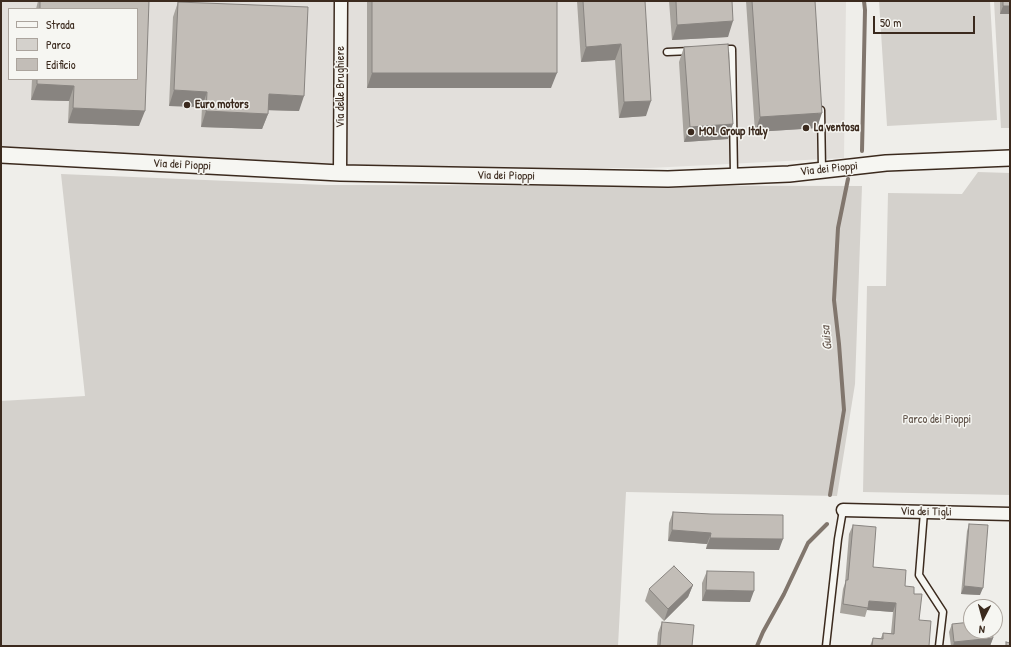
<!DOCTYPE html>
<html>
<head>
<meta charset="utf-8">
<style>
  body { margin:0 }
  #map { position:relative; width:1011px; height:647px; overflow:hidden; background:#efeeea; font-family:"Patrick Hand",sans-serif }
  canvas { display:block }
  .frame { position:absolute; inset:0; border:2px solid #3b2a1e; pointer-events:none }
  .legend { position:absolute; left:8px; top:8px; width:130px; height:72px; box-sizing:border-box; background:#f6f6f2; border:1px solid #aba49d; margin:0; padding:5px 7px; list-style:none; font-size:12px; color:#3b2a1e }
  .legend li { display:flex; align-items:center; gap:8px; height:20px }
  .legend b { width:20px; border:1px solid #aba49d }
  .north { position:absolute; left:963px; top:599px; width:40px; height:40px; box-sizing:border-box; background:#f6f6f2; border:1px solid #aba49d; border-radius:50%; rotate:186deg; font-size:11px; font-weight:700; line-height:16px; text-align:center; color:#3b2a1e }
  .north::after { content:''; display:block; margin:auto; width:14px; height:18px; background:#3b2a1e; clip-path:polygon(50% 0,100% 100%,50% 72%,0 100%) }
  .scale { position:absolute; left:873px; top:16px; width:102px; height:18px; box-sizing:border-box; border:2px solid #3b2a1e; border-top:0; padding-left:5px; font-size:12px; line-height:14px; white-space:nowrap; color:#3b2a1e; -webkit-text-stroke:3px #f6f6f2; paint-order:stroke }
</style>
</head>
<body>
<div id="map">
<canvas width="1011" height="647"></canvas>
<div class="frame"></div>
<ul class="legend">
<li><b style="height:5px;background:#f6f6f2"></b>Strada</li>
<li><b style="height:11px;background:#d4d1cc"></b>Parco</li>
<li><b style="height:11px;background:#c2bdb7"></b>Edificio</li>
</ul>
<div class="north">N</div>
<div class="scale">50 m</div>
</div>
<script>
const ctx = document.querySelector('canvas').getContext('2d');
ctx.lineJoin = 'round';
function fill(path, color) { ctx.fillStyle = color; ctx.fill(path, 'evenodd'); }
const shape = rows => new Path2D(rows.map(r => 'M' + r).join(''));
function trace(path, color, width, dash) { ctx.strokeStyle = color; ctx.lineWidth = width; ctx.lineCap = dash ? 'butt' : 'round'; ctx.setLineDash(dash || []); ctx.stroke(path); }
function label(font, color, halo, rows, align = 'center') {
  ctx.font = font + ' "Patrick Hand",sans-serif'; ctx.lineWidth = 3; ctx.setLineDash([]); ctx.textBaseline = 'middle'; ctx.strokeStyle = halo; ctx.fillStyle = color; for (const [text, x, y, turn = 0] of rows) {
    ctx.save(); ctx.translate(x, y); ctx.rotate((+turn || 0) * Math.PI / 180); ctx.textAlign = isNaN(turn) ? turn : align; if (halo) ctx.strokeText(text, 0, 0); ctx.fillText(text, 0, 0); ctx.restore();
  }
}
const built = shape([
  [1,1,846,1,844,158,650,168,363,168,1,149],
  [9,9,137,9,137,79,9,79]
]);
const green = shape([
  [879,1,990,1,997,120,887,126],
  [994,1,1010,1,1010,128,1001,128],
  [978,172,1010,173,1010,495,863,492,867,286,886,286,888,193,962,194],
  [61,174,326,185,862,186,855,384,837,496,626,492,618,646,1,646,1,401,85,396]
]);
const stream = shape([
  [862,151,865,10,864,1],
  [830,495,844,410,839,344,834,300,838,228,848,179],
  [757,646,763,632,784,594,808,543,827,524]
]);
const service = shape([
  [720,49,732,49,734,175],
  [667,52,691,51],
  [821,110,822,170],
  [924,512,919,575,943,612,939,646],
  [826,646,838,539,843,510]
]);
const minor = shape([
  [340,173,341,1],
  [843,510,1010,514]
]);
const tertiary = shape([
  [1,155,340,173,668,179,789,174,886,163,1010,158]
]);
const wall = shape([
  [38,1,149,1,139,126,68,123,69,101,31,100,32,79,137,79,137,9,36,9],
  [367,1,557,1,551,88,367,88],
  [577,1,645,1,646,116,619,118,615,60,581,62],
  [669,1,732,1,728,37,672,40],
  [746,1,815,1,817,128,755,132],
  [1000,1,1010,1,1010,14,1000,14],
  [178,2,299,111,268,110,268,114,262,129,201,127,202,107,169,106,173,17],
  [684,47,728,139,684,142,679,62],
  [673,512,779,550,706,549,707,544,668,541,669,523],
  [969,524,980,595,961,594,967,531],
  [853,525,873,567,905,586,914,594,919,620,929,646,870,646,873,638,881,638,883,633,891,633,893,612,867,610,865,617,840,613,843,589,845,583,849,534],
  [707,571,750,602,702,601,702,583],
  [693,585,688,597,664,621,645,601,649,589],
  [662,622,692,646,657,646,658,633],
  [952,624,993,638,990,646,951,646,949,632]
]);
const shadedWall = shape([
  [1003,6,1010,6,1010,14,1000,14],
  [733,21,728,37,672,40,677,25],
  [621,44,615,60,581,62,586,47],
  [372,73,557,73,551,88,367,88],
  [37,84,74,86,69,101,31,100],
  [174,90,207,92,202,107,169,106],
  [269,94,304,96,299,111,263,110],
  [651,101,646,116,619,118,624,102],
  [73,108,145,111,139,126,68,123],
  [206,111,268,114,262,129,201,127],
  [822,113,817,128,755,132,760,117],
  [733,124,728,139,684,142,690,127],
  [672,530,711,533,707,544,668,541],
  [710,538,783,539,779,550,706,549],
  [693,585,688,597,664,621,668,609],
  [964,586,983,588,980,595,961,594],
  [706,590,754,591,750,602,702,601],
  [869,601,896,603,893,612,867,610],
  [993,638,990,646,953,646,954,642]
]);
const building = shape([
  [40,1,149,1,145,111,73,108,74,86,37,84,37,79,137,79,137,9,40,9,40,1],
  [372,1,557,1,557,73,372,73,372,1],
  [583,1,645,1,651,101,624,102,621,44,586,47,583,1],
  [676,1,732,1,733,21,677,25,676,1],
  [752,1,815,1,822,113,760,117,752,1],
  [1003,1,1010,1,1010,6,1003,6,1003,1],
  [178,2,308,7,304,96,269,94,268,114,206,111,207,92,174,90,178,2],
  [728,44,733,124,690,127,684,47,728,44],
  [673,512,711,514,783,515,783,539,710,538,711,533,672,530,673,512],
  [969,524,988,525,983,588,964,586,969,524],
  [853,525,876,527,873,567,906,570,905,586,914,587,914,594,922,594,919,620,931,621,929,646,872,646,873,638,883,639,883,633,894,634,896,603,869,601,868,608,843,604,846,580,848,580,853,525],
  [674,566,693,585,668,609,649,589,674,566],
  [707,571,754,572,754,591,706,590,707,571],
  [662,622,694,625,692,646,660,646,662,622],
  [971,622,971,631,992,631,993,638,954,642,952,624,971,622],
  [1006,642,1010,643,1010,646,1006,646,1006,642]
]);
const markers = [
  [187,105,4,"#3b2a1e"],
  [806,128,4,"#3b2a1e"],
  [691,132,4,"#3b2a1e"]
];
const streetNames = [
  ["Via delle Brughiere",341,87,-90],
  ["Via dei Pioppi",182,165,3],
  ["Via dei Pioppi",829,169,-6],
  ["Via dei Pioppi",506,176,1],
  ["Via dei Tigli",926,512,1]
];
const poiNames = [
  ["Euro motors",195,105],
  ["La ventosa",814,128],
  ["MOL Group Italy",699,132]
];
const parkNames = [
  ["Parco dei Pioppi",937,420]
];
const waterNames = [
  ["Guisa",827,338,-96]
];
fill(built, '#e2dfdb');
fill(green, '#d4d1cc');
trace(stream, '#81766d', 4);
trace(service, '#3b2a1e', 9);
trace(minor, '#3b2a1e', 15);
trace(tertiary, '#3b2a1e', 18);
trace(service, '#f6f6f2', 6);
trace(minor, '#f6f6f2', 12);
trace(tertiary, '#f6f6f2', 15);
fill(wall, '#a7a39d');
fill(shadedWall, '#888480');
fill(building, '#c2bdb7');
trace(building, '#888480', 1);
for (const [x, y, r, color] of markers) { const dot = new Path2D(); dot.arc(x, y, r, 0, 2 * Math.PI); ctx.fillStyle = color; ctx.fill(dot); trace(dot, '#f6f6f2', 1.5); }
label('12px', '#3b2a1e', '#f6f6f2', streetNames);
label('bold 12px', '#3b2a1e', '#f6f6f2', poiNames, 'left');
label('12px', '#61544a', '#f6f6f2', parkNames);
label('italic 13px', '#64564c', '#f6f6f2', waterNames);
</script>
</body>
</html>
